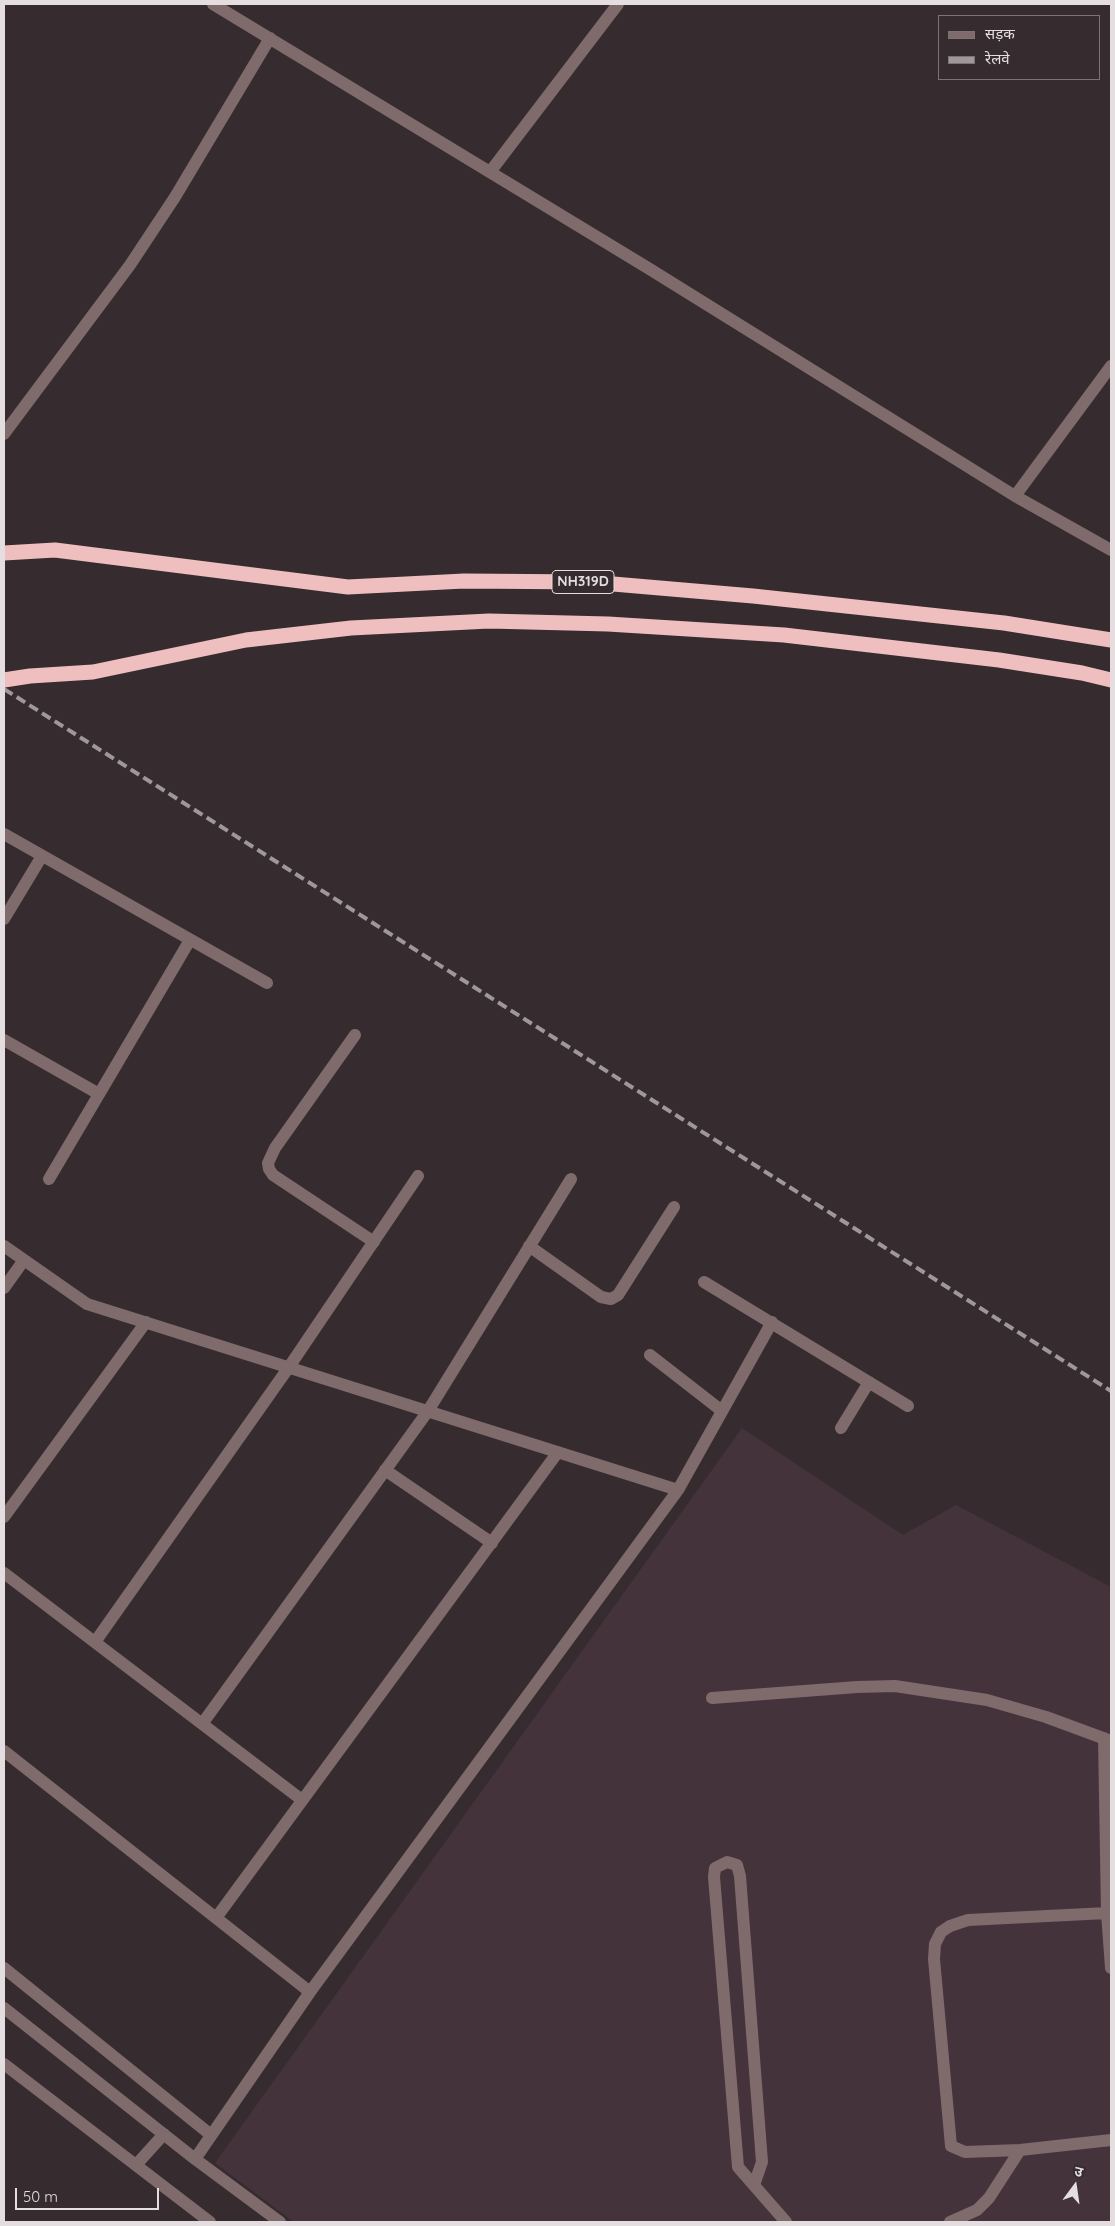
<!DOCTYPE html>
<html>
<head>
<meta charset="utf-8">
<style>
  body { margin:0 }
  #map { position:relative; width:1115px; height:2226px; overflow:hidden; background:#362c30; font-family:Quicksand,"Noto Sans Devanagari",sans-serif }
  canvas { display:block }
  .frame { position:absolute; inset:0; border:5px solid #e4dee1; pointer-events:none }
  .legend { position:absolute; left:938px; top:15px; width:162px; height:65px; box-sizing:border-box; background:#362c30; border:1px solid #7c7377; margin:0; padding:6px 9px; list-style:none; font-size:15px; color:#e4dee1 }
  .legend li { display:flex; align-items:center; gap:10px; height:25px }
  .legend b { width:25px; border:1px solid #7c7377 }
  .north { position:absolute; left:1050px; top:2161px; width:50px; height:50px; -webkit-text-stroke:4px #362c30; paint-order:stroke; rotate:14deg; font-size:14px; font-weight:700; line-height:20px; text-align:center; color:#e4dee1 }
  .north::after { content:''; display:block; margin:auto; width:18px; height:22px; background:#e4dee1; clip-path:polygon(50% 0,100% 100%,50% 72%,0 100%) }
  .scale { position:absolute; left:15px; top:2188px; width:144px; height:22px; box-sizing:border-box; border:2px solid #e4dee1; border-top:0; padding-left:6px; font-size:15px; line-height:18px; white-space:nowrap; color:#e4dee1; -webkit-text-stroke:4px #362c30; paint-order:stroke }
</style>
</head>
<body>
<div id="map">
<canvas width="1115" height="2226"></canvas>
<div class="frame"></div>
<ul class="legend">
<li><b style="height:6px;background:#7f6b6b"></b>सड़क</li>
<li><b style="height:6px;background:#9f979a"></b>रेलवे</li>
</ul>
<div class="north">उ</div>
<div class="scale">50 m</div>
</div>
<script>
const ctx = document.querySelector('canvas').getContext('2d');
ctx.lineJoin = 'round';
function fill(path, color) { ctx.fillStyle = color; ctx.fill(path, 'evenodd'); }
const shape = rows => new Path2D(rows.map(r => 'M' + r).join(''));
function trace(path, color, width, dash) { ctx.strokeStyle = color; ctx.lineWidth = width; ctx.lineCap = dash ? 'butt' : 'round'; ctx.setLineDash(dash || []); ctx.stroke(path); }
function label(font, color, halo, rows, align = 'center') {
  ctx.font = font + ' Quicksand,sans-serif'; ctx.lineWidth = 5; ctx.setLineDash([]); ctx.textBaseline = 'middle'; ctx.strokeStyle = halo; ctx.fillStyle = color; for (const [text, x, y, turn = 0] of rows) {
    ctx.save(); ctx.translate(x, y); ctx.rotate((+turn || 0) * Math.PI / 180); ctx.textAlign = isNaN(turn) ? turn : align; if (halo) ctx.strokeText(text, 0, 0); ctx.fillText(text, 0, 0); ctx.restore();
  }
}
const built = shape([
  [742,1428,903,1535,956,1505,1111,1587,1111,2222,294,2222,215,2163]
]);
const minor = shape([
  [213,4,648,268,1015,496,1111,550],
  [490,172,618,4],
  [4,434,130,265,175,197,270,38],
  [1015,496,1111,366],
  [4,834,267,983],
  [4,919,42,856],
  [355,1035,275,1148,268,1163,269,1169,273,1175,374,1242],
  [4,1040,99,1094],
  [49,1179,190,940],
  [4,1246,87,1304,678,1490],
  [529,1246,601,1297,611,1299,618,1295,674,1207],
  [704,1282,908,1406],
  [4,1288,24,1260],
  [650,1355,722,1411],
  [841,1428,869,1382],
  [385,1470,492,1543],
  [4,1517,146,1322],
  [4,1573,302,1800],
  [95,1642,289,1367,418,1176],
  [712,1698,857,1687,895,1686,987,1700,1046,1717,1111,1741],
  [202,1724,428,1411,571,1179],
  [1104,1738,1107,1913,1111,1968],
  [4,1751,310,1992],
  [1107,1913,968,1920,950,1926,941,1932,935,1944,934,1959,951,2146,965,2152,1020,2150,1111,2140],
  [216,1918,558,1452],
  [4,1968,211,2135],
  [4,2008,195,2159,280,2222],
  [4,2064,210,2222],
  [195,2159,310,1992,678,1490,772,1322],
  [136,2165,164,2134],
  [754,2185,762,2162,740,1876,737,1865,727,1862,715,1868,714,1877,738,2167,786,2222],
  [950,2222,977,2210,989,2198,1020,2150]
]);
const highway = shape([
  [4,553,55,550,348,587,464,581,590,582,753,596,1004,623,1111,640],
  [4,680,30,676,93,672,246,640,351,628,489,621,608,624,784,635,999,660,1082,673,1111,680]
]);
const rail = shape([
  [4,689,1111,1391]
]);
const shields = [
  [583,582,62]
];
const shieldNames = [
  ["NH319D",583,582]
];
fill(built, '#44333b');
trace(minor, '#7f6b6b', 12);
trace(highway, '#efbebe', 15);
trace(rail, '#9f979a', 4, [10, 5]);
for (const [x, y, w] of shields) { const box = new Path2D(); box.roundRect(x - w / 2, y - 11.5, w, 23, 4); ctx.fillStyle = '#362c30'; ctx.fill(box); trace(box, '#e4dee1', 1); }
label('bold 14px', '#e4dee1', null, shieldNames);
</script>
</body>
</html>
